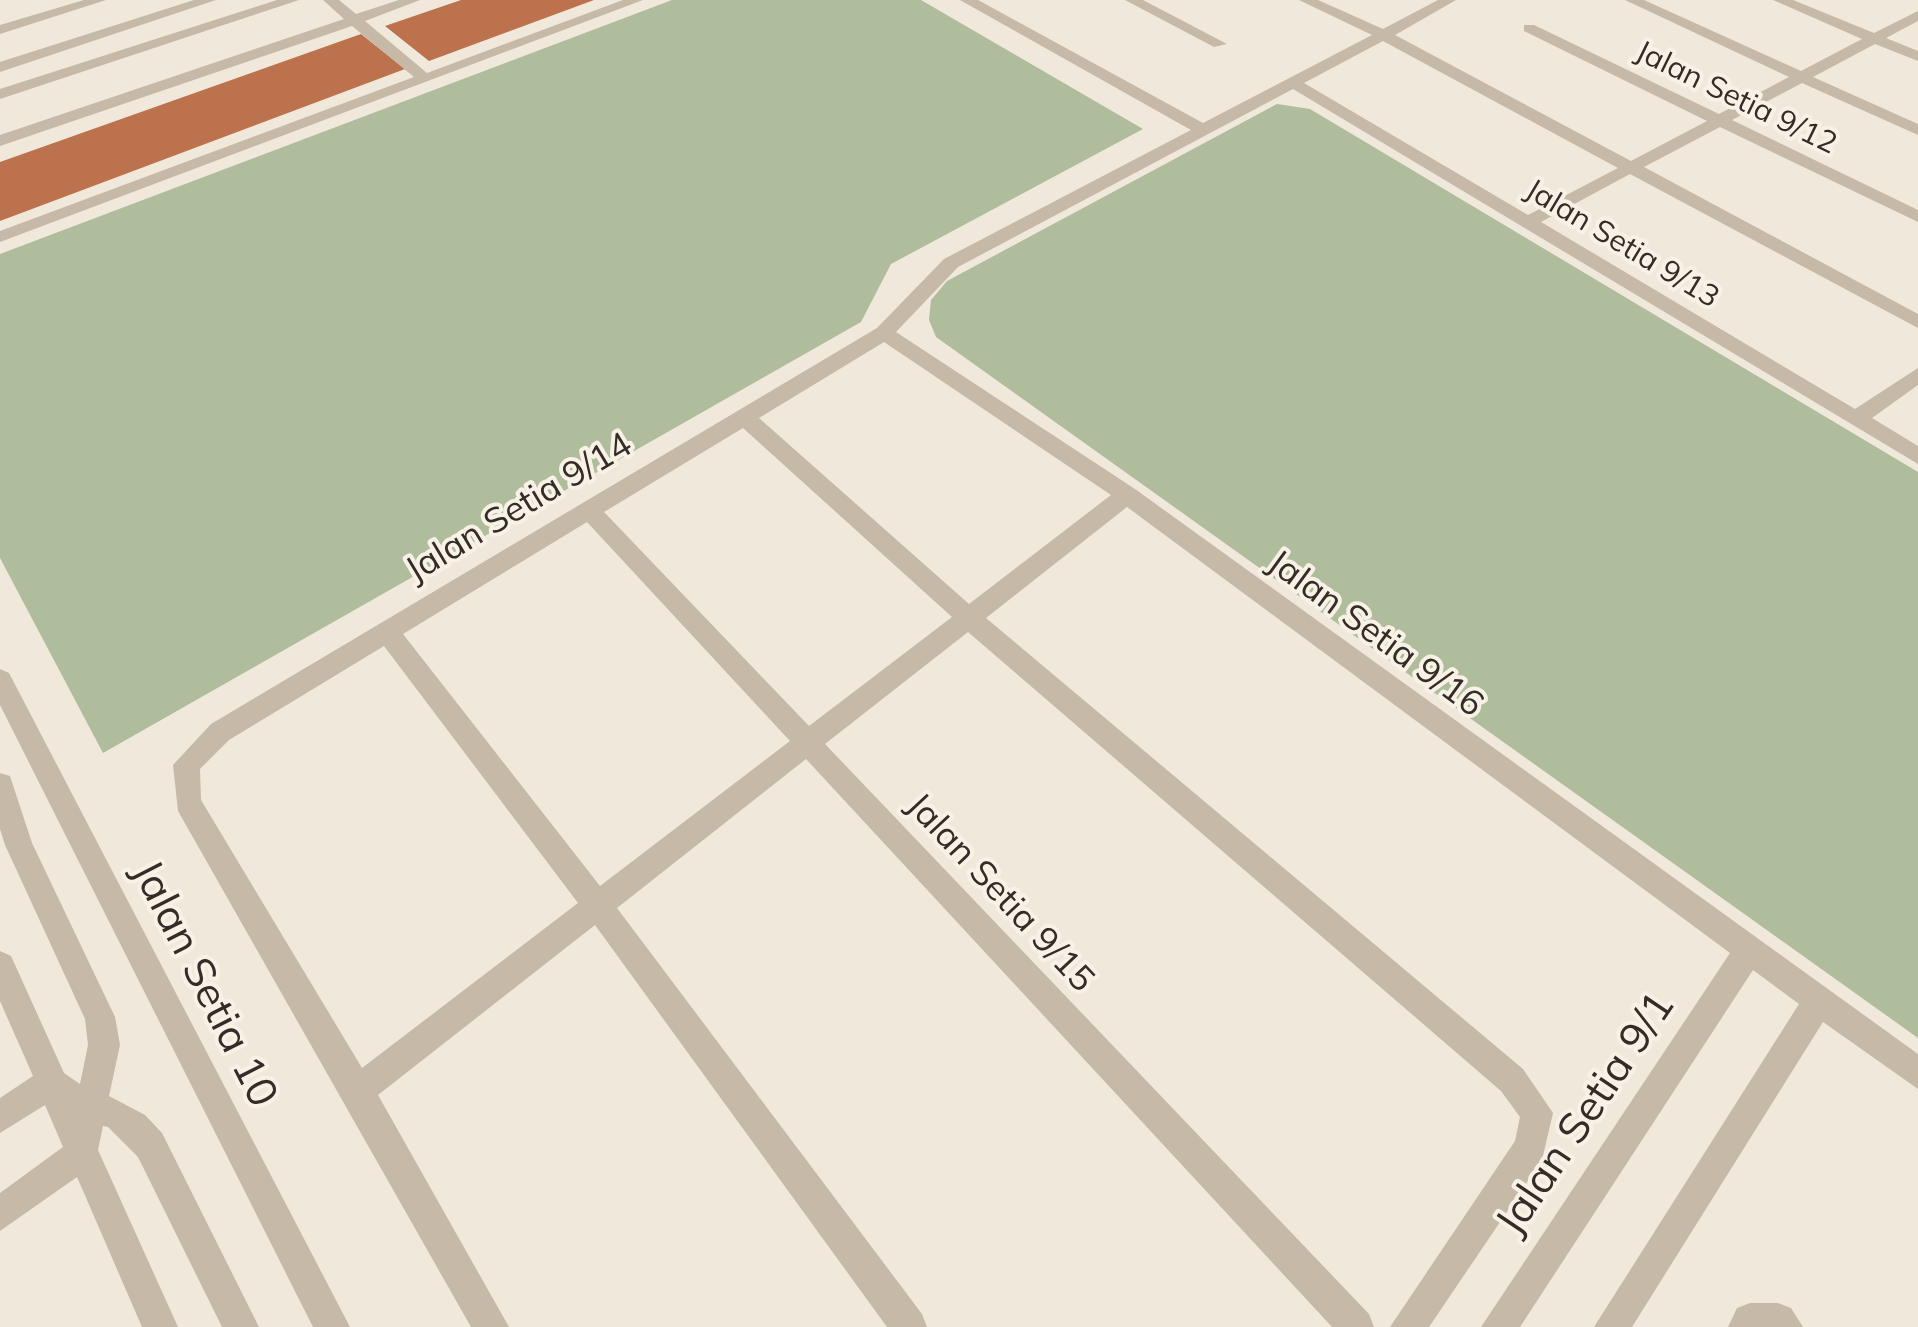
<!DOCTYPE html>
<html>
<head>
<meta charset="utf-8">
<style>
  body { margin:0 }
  canvas { display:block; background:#efe8db }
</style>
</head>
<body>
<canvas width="1918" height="1327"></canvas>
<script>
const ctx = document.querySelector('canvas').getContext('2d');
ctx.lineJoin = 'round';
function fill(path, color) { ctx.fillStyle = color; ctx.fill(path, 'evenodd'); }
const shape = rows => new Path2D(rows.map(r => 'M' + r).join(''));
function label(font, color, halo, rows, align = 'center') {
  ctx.font = font + ' Mulish,sans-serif'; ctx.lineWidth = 8; ctx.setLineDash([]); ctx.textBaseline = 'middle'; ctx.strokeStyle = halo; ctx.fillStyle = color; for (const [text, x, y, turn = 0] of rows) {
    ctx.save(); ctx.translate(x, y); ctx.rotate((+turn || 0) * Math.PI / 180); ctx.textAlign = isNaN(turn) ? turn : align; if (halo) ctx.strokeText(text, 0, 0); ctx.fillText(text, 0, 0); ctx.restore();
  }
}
const green = shape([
  [672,0,921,0,1143,129,891,264,861,322,103,753,0,558,0,254],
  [1277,104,1310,109,1918,472,1918,1038,936,337,929,320,931,300,947,281]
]);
const building = shape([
  [461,0,594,0,429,61,385,26],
  [361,34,405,69,0,221,0,162]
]);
const minor = shape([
  [84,0,106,0,0,34,0,25,84,0],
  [194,0,216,0,0,72,0,62,194,0],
  [277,0,299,0,0,99,0,89,277,0],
  [323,0,339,0,356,14,399,0,420,0,365,21,427,73,623,0,643,0,0,242,0,231,414,77,352,26,0,146,0,135,344,19,323,0],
  [960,0,978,0,1203,123,1372,35,1299,0,1318,0,1383,29,1438,0,1456,0,1395,35,1631,161,1707,121,1524,31,1524,25,1534,25,1719,114,1789,77,1625,0,1644,0,1801,71,1862,39,1773,0,1793,0,1874,33,1918,11,1918,21,1886,38,1918,51,1918,61,1875,44,1813,77,1918,124,1918,135,1802,83,1732,120,1918,210,1918,222,1720,127,1644,167,1918,314,1918,328,1630,174,1541,222,1855,409,1918,368,1918,385,1872,418,1918,446,1918,464,1293,89,958,267,896,332,1135,489,1918,1054,1918,1089,1823,1022,1632,1327,1594,1327,1799,1004,1753,970,1520,1327,1481,1327,1730,953,1127,507,986,618,1523,1069,1553,1113,1542,1160,1429,1327,1390,1327,1515,1141,1520,1117,1501,1091,968,632,825,744,1369,1314,1374,1327,1332,1327,806,759,617,908,922,1314,927,1327,887,1327,595,925,378,1095,509,1327,471,1327,178,811,173,765,211,724,877,328,944,259,1191,130,960,0],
  [1383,41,1618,168,1528,215,1304,83,1383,41],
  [884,342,1111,495,969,604,759,418,884,342],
  [743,428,952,617,809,726,604,512,743,428],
  [587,522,790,741,600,886,403,634,587,522],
  [384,646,578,903,362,1068,201,800,200,769,229,740,384,646],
  [1125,0,1143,0,1227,44,1214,47,1125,0],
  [0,669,9,673,350,1327,313,1327,0,705,0,669],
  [0,773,10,776,32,843,115,1017,120,1045,109,1096,145,1115,162,1133,259,1327,222,1327,138,1157,108,1127,103,1126,98,1150,178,1327,142,1327,77,1177,0,1231,0,1193,63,1147,45,1105,0,1133,0,1098,33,1076,0,1001,0,951,11,956,64,1073,80,1084,88,1045,85,1019,5,845,0,829,0,773],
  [1750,1303,1778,1303,1791,1308,1803,1327,1728,1327,1737,1308,1750,1303]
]);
const farStreetnames = [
  ["Jalan Setia 9/12",1736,98,26],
  ["Jalan Setia 9/13",1622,244,31]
];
const streetNames = [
  ["Jalan Setia 9/14",519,508,-31],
  ["Jalan Setia 9/16",1375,634,36],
  ["Jalan Setia 9/15",1000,893,47]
];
const nearStreetnames = [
  ["Jalan Setia 10",204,984,63],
  ["Jalan Setia 9/1",1586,1114,-56]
];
fill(green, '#afbd9c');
fill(building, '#bc724c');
fill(minor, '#c6b9a8');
label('30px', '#342c27', '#f8f1e6', farStreetnames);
label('35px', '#342c27', '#f8f1e6', streetNames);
label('42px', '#342c27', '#f8f1e6', nearStreetnames);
</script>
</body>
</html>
